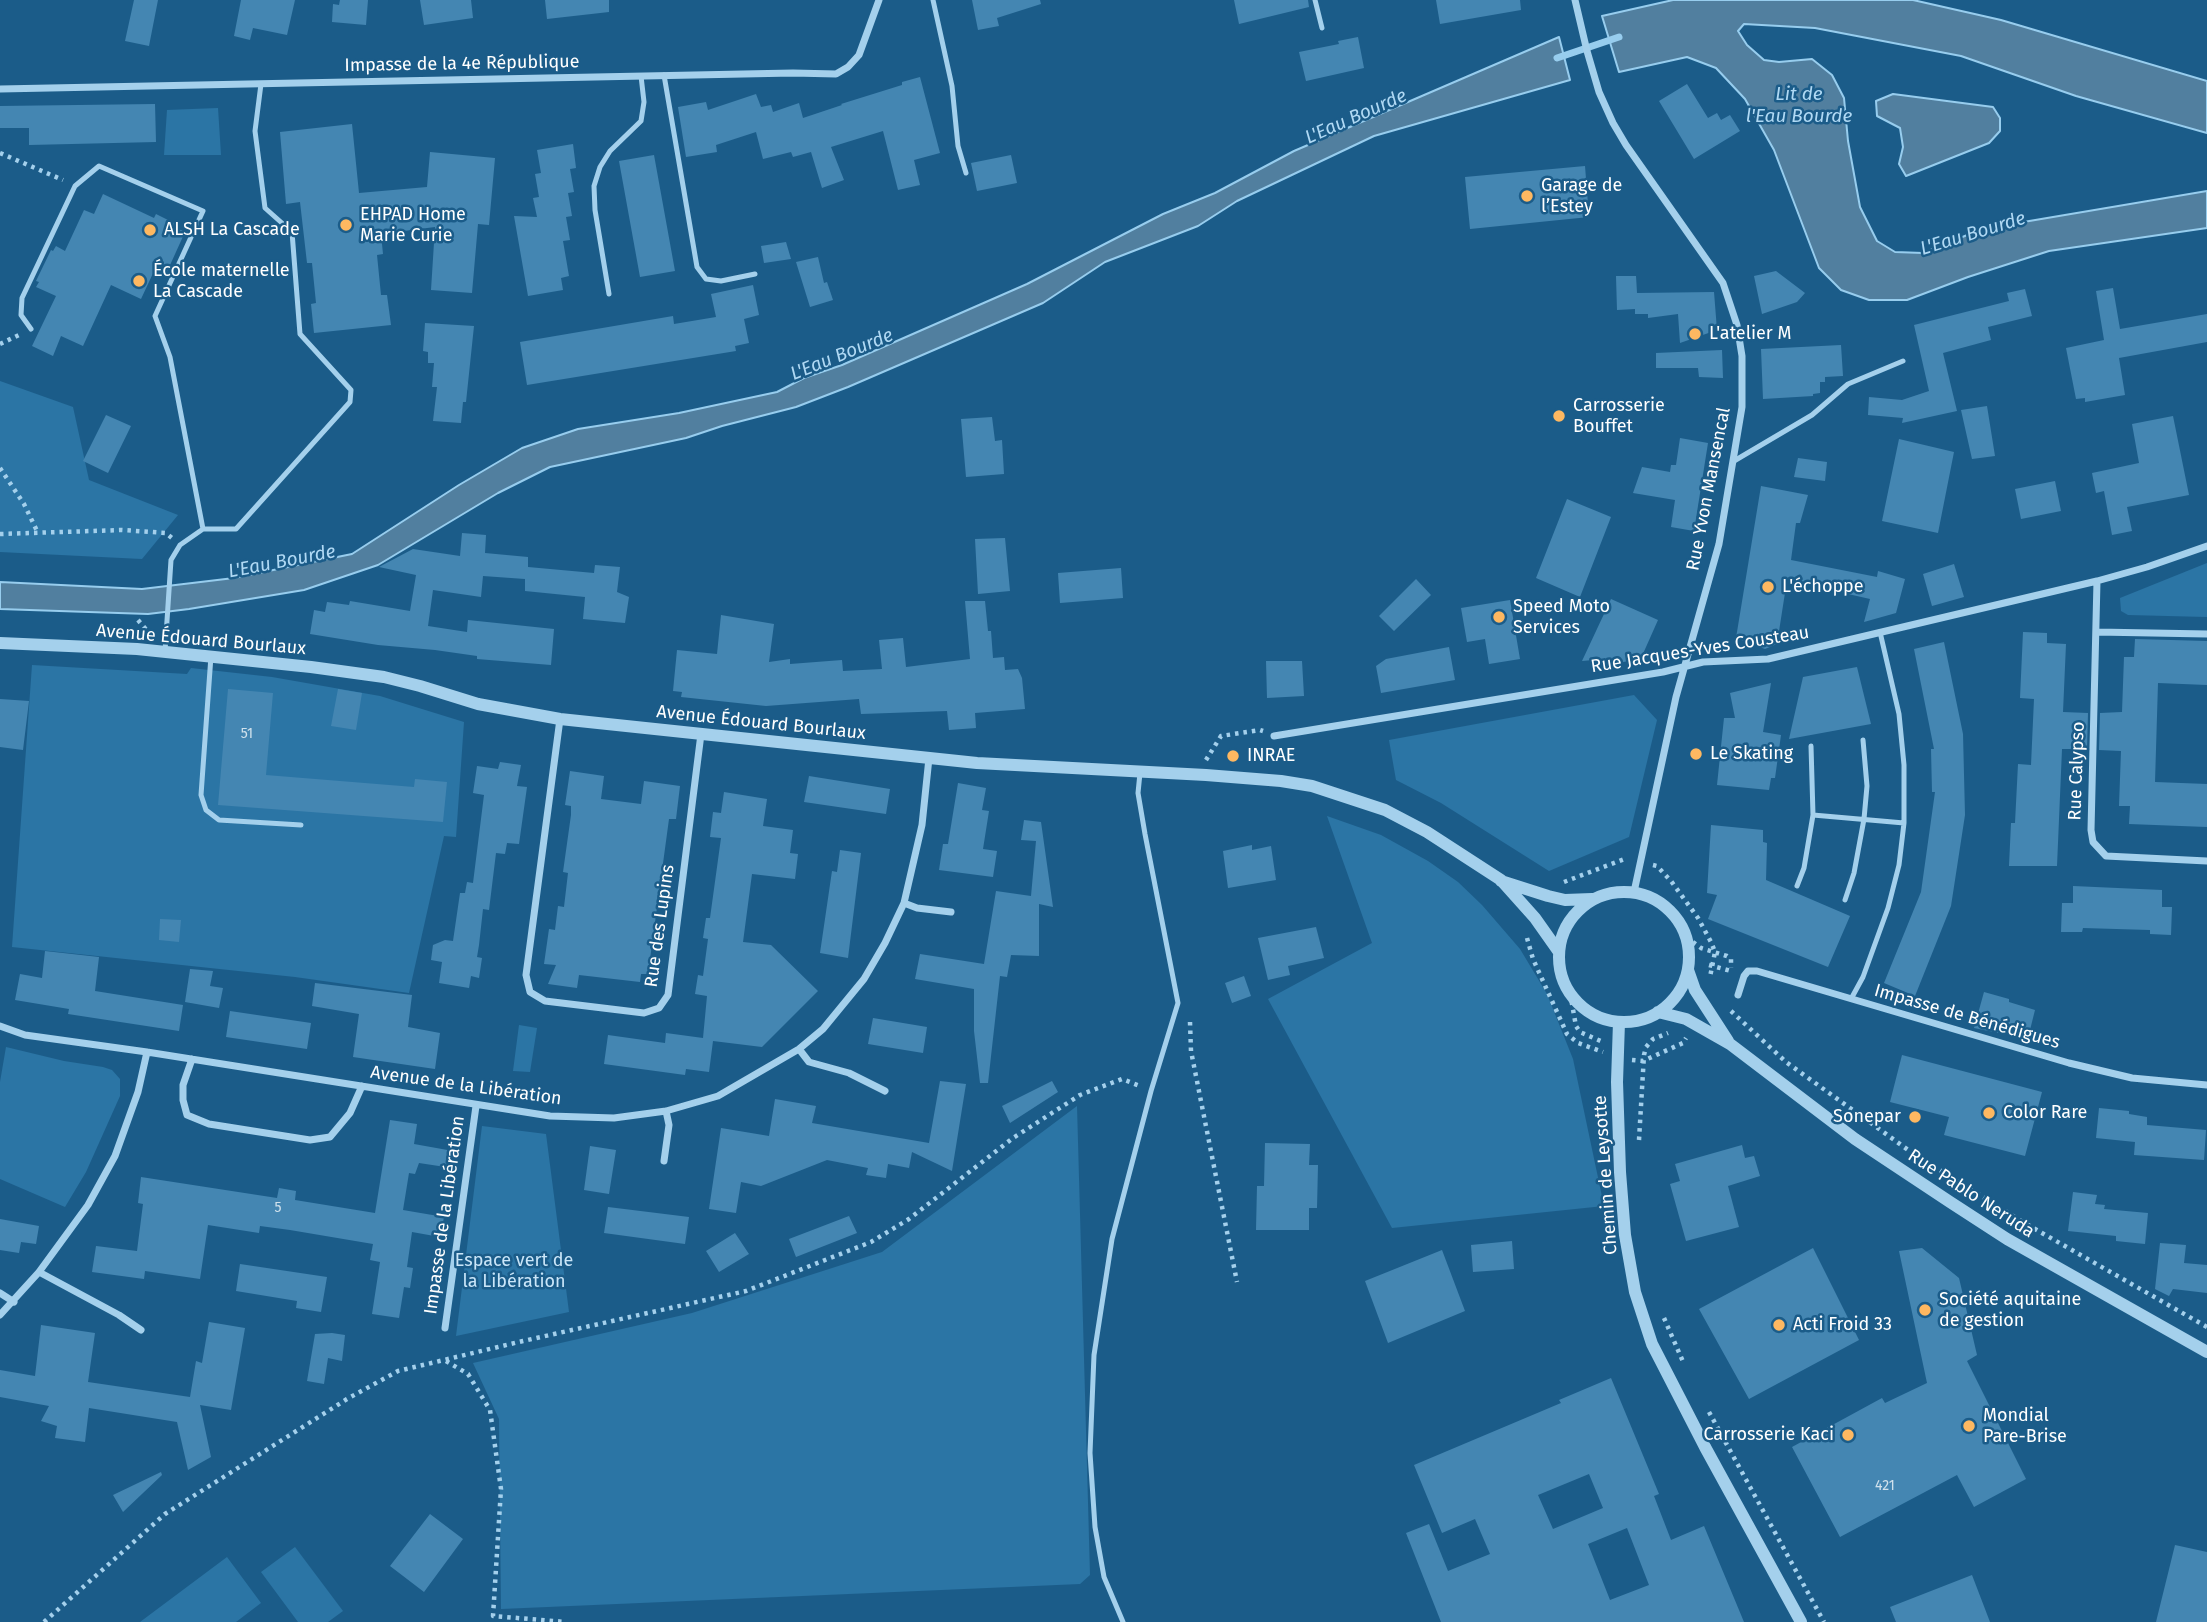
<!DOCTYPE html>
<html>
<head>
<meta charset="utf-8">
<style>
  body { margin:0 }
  canvas { display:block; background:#1b5c89 }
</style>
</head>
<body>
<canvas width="2207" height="1622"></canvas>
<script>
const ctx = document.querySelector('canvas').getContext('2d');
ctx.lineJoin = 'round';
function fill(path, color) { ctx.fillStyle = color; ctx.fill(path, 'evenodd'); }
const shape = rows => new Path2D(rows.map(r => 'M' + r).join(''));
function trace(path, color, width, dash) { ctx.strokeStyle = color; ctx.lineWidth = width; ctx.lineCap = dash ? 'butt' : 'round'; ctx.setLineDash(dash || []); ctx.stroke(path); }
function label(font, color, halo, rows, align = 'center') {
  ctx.font = font + ' "Fira Sans",sans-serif'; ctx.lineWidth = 5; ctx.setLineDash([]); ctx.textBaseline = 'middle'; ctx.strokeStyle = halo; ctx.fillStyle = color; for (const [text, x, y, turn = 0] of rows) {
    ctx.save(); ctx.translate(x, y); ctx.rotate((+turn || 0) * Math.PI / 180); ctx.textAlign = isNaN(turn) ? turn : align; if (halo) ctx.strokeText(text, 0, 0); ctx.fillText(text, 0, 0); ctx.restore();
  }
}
const green = shape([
  [218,108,221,155,164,155,167,110],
  [0,381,73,407,89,480,178,515,142,559,0,552],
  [2207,563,2207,617,2128,615,2121,611,2120,598],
  [32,665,187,674,191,668,272,677,380,696,464,722,456,837,444,836,409,993,295,977,12,947],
  [1634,695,1657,720,1629,837,1549,871,1441,803,1396,780,1389,740],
  [1327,816,1381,835,1428,861,1458,882,1482,905,1520,949,1547,994,1573,1059,1604,1206,1392,1228,1268,999,1372,943],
  [519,1025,537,1028,530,1072,513,1071],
  [6,1047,64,1061,103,1067,112,1070,120,1079,120,1096,86,1172,65,1207,0,1179,0,1082],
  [1077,1106,1090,1575,1080,1584,501,1609,499,1419,473,1363,692,1313,882,1252],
  [482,1126,546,1134,569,1312,456,1336],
  [295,1547,343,1611,328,1622,298,1622,261,1572],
  [227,1557,261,1603,236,1622,140,1622]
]);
const water = shape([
  [1673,0,1913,0,2001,20,2207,81,2207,133,2076,96,1961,56,1815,28,1744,24,1738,31,1747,45,1764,60,1779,62,1812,59,1832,75,1844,98,1848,141,1860,207,1877,241,1895,252,1923,253,1982,229,2207,191,2207,228,2049,251,1968,277,1907,300,1869,300,1841,290,1819,268,1774,150,1745,99,1716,68,1687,57,1619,72,1602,16,1673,0],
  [1559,37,1570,80,1374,136,1237,201,1198,226,1105,262,1043,303,848,387,796,407,722,426,686,438,550,467,498,493,378,565,304,590,189,609,148,614,0,609,0,582,142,589,234,578,352,554,459,485,522,448,578,429,679,413,777,392,804,378,842,365,1027,284,1163,214,1215,193,1294,151,1559,37],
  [1893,94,1993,107,2000,118,2000,131,1989,143,1906,176,1899,164,1903,147,1900,128,1877,116,1876,101,1893,94]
]);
const stream = shape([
  [1557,58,1619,37]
]);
const building = shape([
  [134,0,158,0,149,46,125,41],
  [241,0,295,0,287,35,253,28,250,40,234,36],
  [340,0,368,0,366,25,332,22,333,4,339,5],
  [420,0,471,0,473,18,424,25],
  [545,0,609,0,609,12,547,19],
  [972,0,1040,0,1041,4,997,18,999,26,978,30],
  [1234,0,1308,0,1309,7,1239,24],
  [1436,0,1520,0,1521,10,1440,24],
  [1358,37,1364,68,1306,81,1299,52,1339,44,1338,41],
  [920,77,940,153,914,160,920,185,898,190,883,131,831,147,844,180,822,188,811,152,793,157,791,152,763,159,756,132,716,145,717,152,686,157,678,107,706,102,708,110,756,94,761,107,771,105,773,112,799,103,803,118,842,105,841,104,902,85,902,82],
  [1687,84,1708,118,1717,113,1721,120,1730,115,1740,131,1694,159,1659,101],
  [155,104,156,142,29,145,29,128,0,128,0,106],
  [352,124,359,193,427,187,430,152,495,158,489,225,478,224,472,293,431,290,435,227,381,234,383,254,377,255,381,295,387,295,391,325,314,333,311,304,316,303,312,263,307,263,300,202,286,204,280,132],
  [573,144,576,168,570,169,574,192,568,193,572,216,566,217,570,240,563,241,569,276,561,278,563,290,528,296,514,216,537,217,533,198,539,197,535,174,541,173,537,150],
  [654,155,675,271,640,277,619,161],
  [1011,155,1017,183,977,191,971,163],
  [1585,166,1589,217,1470,229,1465,177],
  [103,194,154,218,156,214,176,224,174,227,185,232,166,274,155,269,141,299,111,285,83,346,61,336,53,356,32,346,56,296,36,287,39,282,36,281,51,250,53,251,56,246,65,251,84,210,94,214],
  [786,242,791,259,764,263,761,246],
  [818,257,824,283,827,282,833,300,810,307,796,262],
  [1776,271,1805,293,1797,302,1762,314,1754,276],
  [1616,276,1636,276,1637,293,1714,292,1717,330,1680,343,1678,314,1648,318,1648,314,1635,314,1635,309,1617,310],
  [753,285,759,315,744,319,749,343,735,346,736,351,527,385,520,342,673,316,674,324,716,317,711,294],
  [2113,288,2120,329,2207,314,2207,342,2119,358,2125,395,2085,402,2085,398,2076,399,2066,348,2104,340,2096,291],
  [2025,289,2032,316,1988,327,1991,340,1943,353,1957,411,1902,423,1903,418,1868,415,1869,397,1902,400,1929,391,1914,325,2009,301,2007,293],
  [425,323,474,326,466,402,463,402,461,423,433,421,437,387,432,387,434,363,428,363,428,352,423,351],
  [1841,345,1843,376,1825,377,1825,382,1820,382,1820,393,1813,394,1813,396,1763,399,1761,349],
  [1722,350,1723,378,1699,377,1698,368,1656,368,1656,353],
  [1987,406,1995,456,1972,459,1961,410],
  [106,415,131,426,108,473,83,461],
  [2173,416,2189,495,2127,507,2132,531,2112,535,2104,491,2096,493,2092,473,2139,463,2132,424],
  [992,417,995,441,1002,440,1004,474,966,477,961,419],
  [1680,438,1708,443,1694,531,1671,527,1675,500,1633,493,1642,467,1670,472,1671,465,1676,465],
  [1899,439,1954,452,1938,533,1882,521],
  [1798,458,1827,462,1825,481,1794,477],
  [2055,481,2061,511,2021,519,2015,489],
  [1761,486,1808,495,1800,523,1796,523,1791,560,1877,577,1878,571,1905,579,1896,613,1864,622,1870,599,1787,580,1777,644,1765,649,1736,638],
  [1567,499,1611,517,1580,597,1536,578],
  [462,533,486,535,485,553,528,557,528,567,594,573,595,565,620,567,617,592,629,597,625,623,583,619,585,597,525,591,525,579,483,576,481,597,433,590,428,626,467,632,468,620,554,629,551,665,477,659,477,656,435,650,378,645,310,634,314,610,325,612,327,602,349,605,350,601,410,611,416,575,379,567,413,549,460,556],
  [1005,538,1010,591,978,594,975,539],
  [1954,564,1964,597,1932,606,1923,574],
  [1121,568,1123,598,1060,603,1058,573],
  [1416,579,1431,595,1394,631,1379,616],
  [1611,599,1658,620,1642,656,1640,655,1638,659,1594,668,1593,660,1582,661],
  [1510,600,1520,659,1489,664,1485,639,1467,642,1461,608],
  [965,601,985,601,988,631,991,631,993,658,1004,657,1005,670,1018,669,1022,678,1025,709,975,713,976,728,949,730,947,711,861,714,859,699,766,706,681,697,682,692,673,691,677,650,717,654,721,615,774,624,769,662,790,659,790,664,842,660,843,671,882,669,879,640,903,638,906,667,970,659],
  [2023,632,2047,633,2047,643,2066,644,2063,712,2088,713,2087,749,2062,749,2057,866,2009,866,2011,823,2015,823,2018,764,2031,765,2034,699,2020,698],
  [2135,639,2207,641,2207,685,2158,683,2155,782,2207,784,2207,827,2129,824,2130,806,2119,806,2121,751,2099,750,2100,713,2122,712,2124,657,2134,657],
  [1944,642,1963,734,1965,815,1951,906,1915,996,1884,983,1921,892,1935,792,1932,792,1931,749,1934,749,1914,649],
  [1449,647,1455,680,1381,693,1376,666,1386,659],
  [1266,661,1302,661,1304,696,1267,698],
  [1857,667,1871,724,1789,739,1803,677],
  [1771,683,1763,732,1781,735,1775,778,1771,778,1769,790,1717,785,1724,718,1735,718,1730,693],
  [228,689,273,693,266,775,414,787,415,779,447,782,443,822,218,805],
  [338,689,362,693,356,730,331,726],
  [0,699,29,701,23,750,0,747],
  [500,762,521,765,517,786,527,787,519,844,507,843,505,854,496,853,489,910,483,909,479,945,477,957,482,958,479,978,471,976,469,988,439,983,442,962,431,960,433,945,445,940,453,941,460,893,465,893,467,882,473,883,484,795,473,793,477,766,498,769],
  [570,771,604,776,601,799,641,804,644,781,680,786,676,819,669,819,648,974,641,974,640,982,579,975,577,988,548,984,556,965,544,964,549,929,555,930,558,906,564,907,568,873,563,872,571,815,571,806,565,805],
  [809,776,890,789,886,814,804,802],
  [958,783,986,788,982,810,989,811,983,849,997,851,993,877,939,870,943,844,948,844],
  [724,792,767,799,763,826,793,830,790,853,798,854,795,879,752,874,743,942,771,945,818,991,762,1047,713,1041,709,1072,686,1069,685,1075,604,1064,608,1035,665,1043,666,1033,703,1038,707,996,695,994,698,975,703,976,708,939,703,938,706,918,710,918,721,838,710,837,713,812,721,813],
  [1024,820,1041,822,1053,907,1039,904,1039,956,1011,955,1007,977,1000,976,988,1083,980,1083,974,1031,974,989,915,979,920,954,984,964,996,891,1031,896,1036,841,1021,840],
  [1711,825,1763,830,1763,842,1767,843,1766,880,1850,916,1828,967,1708,919,1717,895,1707,893],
  [1252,845,1252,850,1271,846,1276,880,1228,888,1223,851],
  [840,850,861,853,848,958,820,953,832,871,837,872],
  [2073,886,2162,890,2162,907,2172,907,2171,935,2150,934,2150,930,2083,928,2082,932,2061,932,2062,903,2073,903],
  [160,919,181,920,179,942,159,940],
  [1316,927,1324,958,1288,966,1290,975,1268,980,1258,938],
  [45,951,99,957,95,991,183,1005,179,1031,68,1014,69,1009,15,1000,20,974,42,978],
  [190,969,213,971,210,986,223,988,219,1008,185,1002],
  [1244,976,1251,996,1232,1003,1225,983],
  [315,983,412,995,408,1027,440,1033,435,1069,353,1057,359,1014,312,1006],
  [1984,992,2009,999,2009,1002,2035,1010,2030,1030,2002,1022,1999,1033,1974,1028],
  [230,1011,311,1023,307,1049,226,1037],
  [873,1018,927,1027,923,1053,868,1044],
  [1902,1055,2042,1092,2025,1156,1944,1135,1949,1117,1890,1102],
  [940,1081,966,1084,952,1171,912,1152,909,1168,888,1164,886,1178,866,1175,868,1168,827,1160,761,1186,741,1182,736,1213,709,1209,721,1128,769,1136,775,1099,816,1106,812,1123,929,1143],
  [1052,1081,1058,1092,1010,1123,1002,1106],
  [2099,1108,2129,1111,2129,1114,2147,1117,2147,1125,2206,1130,2204,1160,2134,1155,2135,1142,2096,1138],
  [390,1120,417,1124,414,1144,453,1151,452,1168,419,1163,415,1174,409,1173,403,1210,444,1217,440,1237,412,1232,407,1267,413,1268,410,1288,404,1287,399,1318,372,1314,380,1262,370,1260,373,1244,290,1230,260,1226,259,1233,208,1225,200,1279,145,1271,144,1279,92,1272,96,1246,137,1251,143,1204,138,1203,141,1177,277,1198,279,1188,296,1191,295,1200,375,1213],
  [1265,1143,1310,1144,1309,1165,1318,1165,1317,1208,1309,1208,1309,1230,1256,1230,1257,1186,1264,1186],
  [1742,1145,1745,1158,1754,1156,1760,1176,1728,1186,1739,1227,1686,1241,1670,1184,1680,1181,1675,1164],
  [590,1146,616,1150,609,1194,584,1190],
  [2073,1192,2097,1195,2095,1204,2105,1205,2104,1209,2148,1213,2145,1244,2116,1241,2116,1236,2068,1231],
  [608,1207,689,1217,685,1244,604,1233],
  [849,1216,857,1233,796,1257,789,1239],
  [0,1219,39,1226,36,1244,21,1242,19,1253,0,1250],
  [735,1233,749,1254,719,1272,706,1251],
  [1512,1241,1514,1269,1473,1272,1471,1245],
  [2160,1243,2186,1245,2184,1263,2207,1265,2207,1293,2173,1289,2169,1296,2155,1289],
  [1813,1248,1859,1340,1749,1399,1699,1309],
  [1922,1248,1959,1278,1977,1355,1967,1361,2026,1479,1974,1507,1957,1475,1840,1537,1792,1447,1882,1398,1885,1403,1927,1383,1899,1251],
  [1442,1250,1465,1311,1388,1343,1365,1281],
  [240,1264,327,1277,321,1312,296,1308,297,1301,236,1291],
  [209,1322,245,1328,231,1410,200,1405,211,1457,188,1470,177,1422,89,1408,85,1442,55,1438,57,1426,41,1421,49,1406,0,1397,0,1370,35,1376,41,1325,95,1333,88,1382,190,1397,196,1361,202,1363],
  [332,1333,345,1335,342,1361,328,1358,324,1384,307,1381,315,1334],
  [1611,1378,1659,1494,1654,1496,1671,1540,1704,1526,1744,1622,1441,1622,1406,1533,1429,1524,1448,1571,1490,1554,1475,1519,1442,1533,1414,1465,1561,1403,1559,1400],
  [1589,1474,1603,1508,1553,1529,1538,1495],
  [1627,1528,1649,1585,1610,1600,1588,1544],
  [161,1472,162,1475,123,1512,113,1495],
  [430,1514,463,1539,424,1592,390,1566],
  [2175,1545,2207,1552,2207,1622,2156,1622],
  [1972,1575,1990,1622,1896,1622,1890,1607]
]);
const path = shape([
  [0,153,63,180],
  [0,344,21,334],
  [0,468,24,504,38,533],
  [0,534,122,530,166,533,172,538],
  [138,620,149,633],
  [1206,760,1221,736,1260,730,1263,731],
  [1653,865,1657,866,1671,881,1698,918,1711,942,1715,952,1710,977],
  [1564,882,1627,858],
  [1686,937,1701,948,1727,956,1731,959,1731,968],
  [1527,938,1533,959,1567,1034,1578,1043,1603,1052],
  [1709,965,1731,971],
  [1570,993,1576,1026,1580,1032,1603,1042],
  [1731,1011,1786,1062,1911,1152,2021,1221,2207,1327],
  [1190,1022,1191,1051,1237,1282],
  [1632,1060,1643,1061,1683,1043,1686,1038],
  [1639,1140,1644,1055,1646,1047,1653,1039,1668,1033],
  [1664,1318,1684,1364],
  [446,1361,468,1374,490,1410,501,1489,493,1616,566,1622],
  [1709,1412,1824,1622],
  [44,1622,165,1514,347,1399,398,1371,523,1341,746,1291,871,1242,909,1219,1013,1138,1080,1095,1122,1079,1140,1086]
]);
const service = shape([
  [933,0,952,86,958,146,966,173],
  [1315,0,1322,28],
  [664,75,697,267,706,279,721,281,755,274],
  [609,294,595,210,594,186,600,167,610,151,641,121,644,102,641,76],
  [31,329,21,315,22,298,75,186,99,166,203,211,155,316,170,357,203,529],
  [1734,461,1812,415,1848,384,1903,361],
  [165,651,171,560,180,545,203,529,236,529,350,402,351,390,300,334,292,232,265,208,255,131,261,84],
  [211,656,201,795,206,810,219,820,301,825],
  [1811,746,1813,815],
  [1797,886,1804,868,1813,815,1904,823],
  [1845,900,1854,873,1864,819,1867,786,1863,740],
  [1851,999,1863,977,1888,908,1899,865,1904,823,1904,765,1899,714,1880,632],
  [1123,1622,1104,1577,1095,1527,1090,1453,1094,1355,1112,1239,1151,1091,1178,1003,1145,834,1138,793,1140,773]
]);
const minor = shape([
  [1575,0,1587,51,1599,92,1613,123,1626,145,1723,283,1737,325,1742,356,1742,407,1719,544,1676,697,1634,892],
  [0,89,793,73,836,74,848,67,859,55,879,0],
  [2097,581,2091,830,2093,842,2106,856,2207,861],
  [2097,632,2207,634],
  [560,719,526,975,530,992,545,1001,644,1013,659,1008,668,995,701,734],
  [1274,736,1663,672,1703,662,1768,659,2097,581,2147,567,2207,546],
  [904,903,917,908,951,912],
  [1738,995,1744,976,1748,971,1757,971,2069,1063,2132,1078,2207,1085],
  [0,1026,25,1035,147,1052,550,1116,614,1118,666,1111,718,1096,799,1049,823,1029,864,979,885,943,904,903,922,825,929,758],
  [799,1049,809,1062,849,1073,885,1091],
  [192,1059,183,1085,183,1100,187,1115,209,1124,310,1140,330,1137,350,1113,362,1086],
  [664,1161,669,1125,666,1111],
  [39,1272,119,1315,141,1330],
  [0,1293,14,1302],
  [0,1315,39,1272,88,1205,115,1156,138,1092,147,1052],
  [445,1328,476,1106]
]);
const tertiary = shape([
  [0,643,137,649,311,667,384,677,420,686,478,704,560,719,977,763,1206,775,1281,781,1312,786,1385,810,1427,832,1501,880,1535,918,1559,952],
  [1501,881,1548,896,1565,900,1592,899],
  '1559 957a65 65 0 1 1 130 0a65 65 0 1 1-130 0Z',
  [1688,970,1695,990,1728,1041],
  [1658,1012,1686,1019,1730,1044,1855,1139,1950,1202,2007,1239,2207,1352],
  [1619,1022,1617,1082,1620,1172,1625,1235,1635,1292,1652,1344,1705,1447,1801,1622]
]);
const markers = [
  [1527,196,7,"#feb861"],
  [346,225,7,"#feb861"],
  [150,230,7,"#feb861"],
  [139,281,7,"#feb861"],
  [1695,334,7,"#feb861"],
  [1559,416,7,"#feb861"],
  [1768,587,7,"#feb861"],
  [1499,617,7,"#feb861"],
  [1696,754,7,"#feb861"],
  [1233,756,7,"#feb861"],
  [1989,1113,7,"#feb861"],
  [1915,1117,7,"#feb861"],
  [1925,1310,7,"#feb861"],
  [1779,1325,7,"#feb861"],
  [1969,1426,7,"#feb861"],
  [1848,1435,7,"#feb861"]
];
const numberNames = [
  ["51",247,734],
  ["5",278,1208],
  ["421",1885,1486]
];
const streetNames = [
  ["Impasse de la 4e République",462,64,-1],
  ["Rue Yvon Mansencal",1709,489,-79],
  ["Avenue Édouard Bourlaux",201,640,5],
  ["Rue Jacques-Yves Cousteau",1700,650,-9],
  ["Avenue Édouard Bourlaux",761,723,6],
  ["Rue Calypso",2077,771,-88],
  ["Rue des Lupins",660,926,-82],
  ["Impasse de Bénédigues",1967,1017,16],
  ["Avenue de la Libération",466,1086,8],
  ["Chemin de Leysotte",1606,1175,-94],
  ["Rue Pablo Neruda",1971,1194,33],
  ["Impasse de la Libération",445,1215,-82]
];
const poiNames = [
  ["Garage de",1541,186],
  ["l’Estey",1541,207],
  ["EHPAD Home",360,215],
  ["Marie Curie",360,236],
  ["ALSH La Cascade",164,230],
  ["École maternelle",153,271],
  ["La Cascade",153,292],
  ["L'atelier M",1709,334],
  ["Carrosserie",1573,406],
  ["Bouffet",1573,427],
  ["L'échoppe",1782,587],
  ["Speed Moto",1513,607],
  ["Services",1513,628],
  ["Le Skating",1710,754],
  ["INRAE",1247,756],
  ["Color Rare",2003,1113],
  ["Sonepar",1901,1117,"right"],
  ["Société aquitaine",1939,1300],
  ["de gestion",1939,1321],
  ["Acti Froid 33",1793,1325],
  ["Mondial",1983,1416],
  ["Pare-Brise",1983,1437],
  ["Carrosserie Kaci",1834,1435,"right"]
];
const parkNames = [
  ["Espace vert de",514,1261],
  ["la Libération",514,1282]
];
const waterNames = [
  ["Lit de",1799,95],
  ["l'Eau Bourde",1799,117],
  ["L'Eau Bourde",1356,117,-24],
  ["L'Eau Bourde",1973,234,-17],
  ["L'Eau Bourde",842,355,-22],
  ["L'Eau Bourde",282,562,-11]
];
fill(green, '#2b75a5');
fill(water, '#517f9f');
trace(water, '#97cdee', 2);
trace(stream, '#97cdee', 7);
fill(building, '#4486b2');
trace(path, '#a4d0ec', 4.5, [3.5, 5]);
trace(service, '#a4d0ec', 5);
trace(minor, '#a4d0ec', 7);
trace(tertiary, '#a4d0ec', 12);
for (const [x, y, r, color] of markers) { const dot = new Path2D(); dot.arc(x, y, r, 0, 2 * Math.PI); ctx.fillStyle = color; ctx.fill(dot); trace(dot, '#1b5c89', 2.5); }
label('14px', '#d0e1ec', null, numberNames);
label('18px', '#fff', '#1b5c89', streetNames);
label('18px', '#fff', '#1b5c89', poiNames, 'left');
label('18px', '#cae6f9', '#1b5c89', parkNames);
label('italic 19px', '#b0d9f4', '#1b5c89', waterNames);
</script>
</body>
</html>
